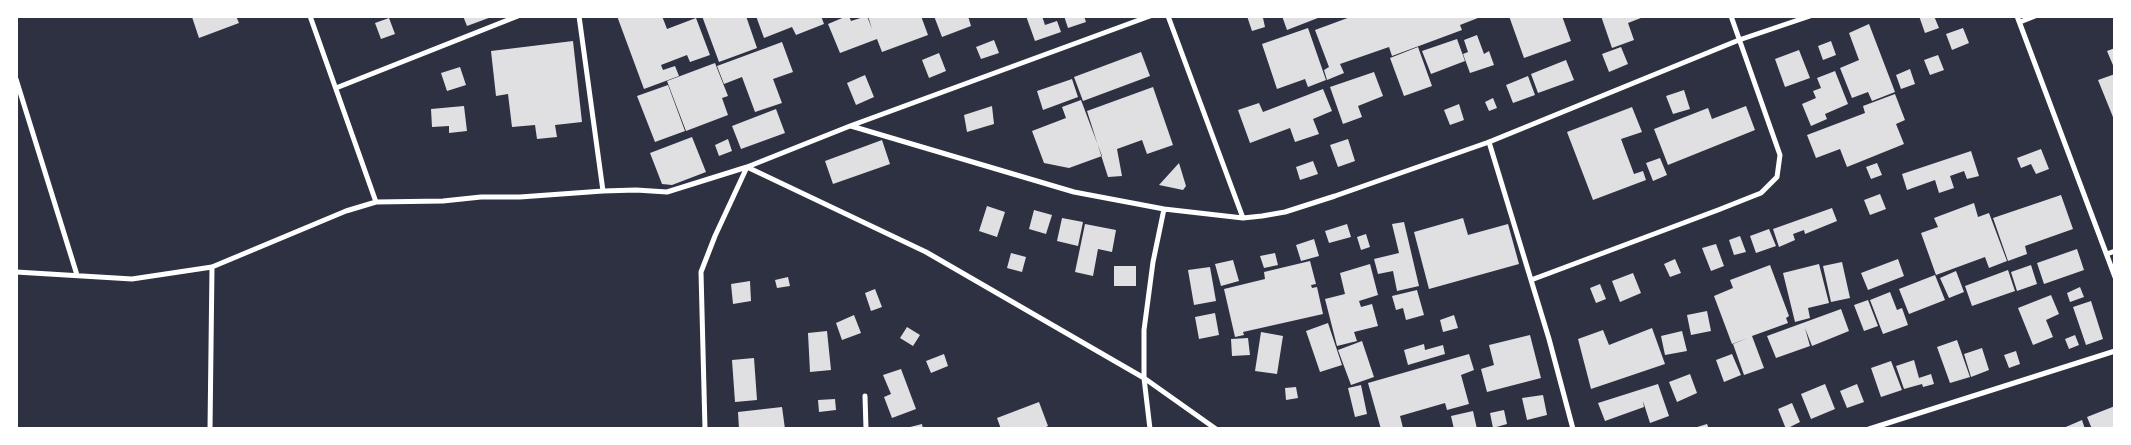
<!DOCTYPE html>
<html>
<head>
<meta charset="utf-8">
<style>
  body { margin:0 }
  #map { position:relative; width:2131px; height:445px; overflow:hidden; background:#2d3142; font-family:Quicksand,sans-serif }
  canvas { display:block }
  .frame { position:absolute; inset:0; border:18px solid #fff; pointer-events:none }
</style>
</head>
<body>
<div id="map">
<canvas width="2131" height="445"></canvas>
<div class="frame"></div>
</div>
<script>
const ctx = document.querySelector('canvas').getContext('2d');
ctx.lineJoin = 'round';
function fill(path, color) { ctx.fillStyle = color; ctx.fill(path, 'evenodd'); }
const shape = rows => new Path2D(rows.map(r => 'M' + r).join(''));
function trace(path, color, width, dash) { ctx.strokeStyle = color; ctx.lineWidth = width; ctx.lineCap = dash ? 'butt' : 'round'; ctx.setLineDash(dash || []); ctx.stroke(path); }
const building = shape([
  [236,16,239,23,199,38,192,17],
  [463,16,494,16,467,26],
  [617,16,662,16,667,29,696,18,710,55,690,62,687,55,661,65,663,70,675,66,679,76,644,89],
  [702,16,746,16,757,48,719,62],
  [756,16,821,16,824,24,796,35,792,27,764,38],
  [847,16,849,16,851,21,867,16,872,29,868,16,921,16,928,35,882,52,877,39,840,53,828,24],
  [934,16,968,16,971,26,942,37],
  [1026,16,1042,16,1045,25,1057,21,1061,32,1035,41],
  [1064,16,1084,16,1086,22,1068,28],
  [1247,16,1267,16,1263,18,1265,27,1252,31],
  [1282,16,1323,16,1287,30],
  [1353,16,1483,16,1460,25,1462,30,1392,56,1389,47,1340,64,1344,73,1327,80,1324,70,1329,67,1315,30],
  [1509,16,1562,16,1571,41,1524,58],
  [1601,16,1646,16,1628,23,1634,40,1612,48],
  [1919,16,1934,16,1939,28,1925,33],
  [389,18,395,34,381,39,375,23],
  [1869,24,1895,92,1872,101,1868,92,1852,98,1840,68,1859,60,1849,33],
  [1308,28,1326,80,1308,87,1305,79,1277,89,1262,44],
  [1963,28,1969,43,1952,50,1946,34],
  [1477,35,1484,54,1489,51,1494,65,1470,73,1463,54,1468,52,1464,40],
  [1457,39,1465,61,1431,74,1422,51],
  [994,40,999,53,981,59,976,47],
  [573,41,582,122,555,125,557,137,537,139,535,125,512,127,508,94,496,96,491,51],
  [1831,41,1836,55,1823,60,1818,46],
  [782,42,793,72,773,79,782,103,755,112,742,77,724,84,717,66],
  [1418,47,1432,86,1404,96,1390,58],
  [1621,47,1628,64,1609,72,1602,54],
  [2115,48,2115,70,2107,51],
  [1799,50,1810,78,1785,87,1775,59],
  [1141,52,1150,76,1083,101,1074,77],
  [939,53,946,71,929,78,922,60],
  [1938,55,1944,70,1930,75,1924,60],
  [1566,60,1574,80,1538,93,1531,74],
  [715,63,728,96,722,98,728,115,686,131,667,81],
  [460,67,466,85,447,91,441,73],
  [1910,69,1915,84,1901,89,1896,75],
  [1835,71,1848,104,1825,114,1827,119,1811,126,1802,104,1816,98,1813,91,1821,88,1817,78],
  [1374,72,1383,96,1358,106,1362,117,1343,124,1330,87],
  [2115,74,2115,122,2098,80],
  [865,75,874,97,856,105,847,83],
  [1528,76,1535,95,1513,103,1506,85],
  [1072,79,1078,97,1043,110,1037,91],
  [668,85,685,131,655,142,637,96],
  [1153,87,1173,145,1147,154,1142,140,1117,149,1122,176,1108,177,1087,111],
  [1323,89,1332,111,1313,119,1319,134,1295,142,1290,128,1250,143,1238,110,1259,103,1263,112],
  [1684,90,1690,109,1673,114,1666,96],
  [1895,94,1905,120,1896,124,1904,144,1847,167,1840,149,1816,158,1807,135,1865,113,1863,106],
  [1493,98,1497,108,1489,111,1485,102],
  [1081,100,1102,156,1069,168,1044,163,1032,131,1066,118,1062,107],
  [1459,104,1464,120,1450,125,1444,110],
  [464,106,467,131,449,133,449,126,432,127,431,109],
  [992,106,994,124,967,132,964,115],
  [1746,106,1755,130,1668,165,1654,129,1708,108,1712,119],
  [1632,107,1642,132,1621,139,1634,174,1643,171,1646,180,1593,200,1567,132],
  [776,109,785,133,741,149,732,126],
  [692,137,706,172,672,185,662,184,650,153],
  [728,139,732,151,719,156,715,145],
  [1348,139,1355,161,1338,167,1330,145],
  [882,140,890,164,833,184,825,161],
  [2041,149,2049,169,2036,174,2031,164,2021,168,2017,158],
  [1971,151,1979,176,1967,179,1964,171,1950,176,1954,188,1939,193,1935,180,1907,190,1902,174],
  [1660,158,1667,175,1653,181,1646,163],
  [1313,161,1318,174,1300,180,1296,167],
  [1179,163,1186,186,1183,190,1159,185],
  [1877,163,1882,175,1871,179,1866,167],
  [1880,194,1886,209,1870,215,1864,200],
  [2061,195,2073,229,2025,246,2027,254,2008,261,1993,218],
  [1974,203,1978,217,1989,213,2007,261,1989,268,1985,257,1936,275,1921,233,1938,227,1934,218],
  [987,206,1005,212,997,237,979,231],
  [1832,208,1837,221,1805,234,1804,230,1793,234,1795,240,1779,247,1773,229],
  [1034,210,1052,215,1046,234,1029,229],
  [1062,218,1083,222,1078,246,1057,241],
  [1463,218,1468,235,1508,224,1519,264,1429,289,1414,232],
  [1404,222,1419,286,1397,291,1393,271,1378,274,1374,259,1399,253,1392,224],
  [1085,224,1116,230,1112,252,1098,249,1093,276,1075,272],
  [1347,224,1351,237,1329,243,1325,231],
  [1769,229,1776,246,1756,253,1750,236],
  [1366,234,1370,247,1361,250,1357,237],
  [1740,236,1746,252,1734,255,1729,240],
  [1314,239,1319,256,1301,261,1296,245],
  [1716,244,1724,266,1711,271,1702,248],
  [2077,249,2084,270,2044,284,2037,263],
  [1011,253,1026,257,1022,272,1007,268],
  [1275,253,1278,265,1264,268,1260,256],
  [1675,259,1681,273,1670,277,1664,264],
  [1898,259,1904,276,1868,290,1861,273],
  [1233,260,1239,281,1221,286,1215,264],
  [1310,261,1316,284,1311,285,1312,288,1317,287,1323,314,1243,332,1244,335,1235,337,1224,289,1265,279,1264,272],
  [1842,262,1850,298,1831,302,1823,266],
  [1370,264,1378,295,1359,301,1361,307,1372,304,1378,326,1354,332,1357,341,1337,346,1325,299,1345,294,1340,273],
  [1819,264,1829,303,1808,308,1810,318,1795,322,1783,273],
  [1770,265,1789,316,1786,318,1788,323,1752,336,1764,368,1744,375,1733,344,1748,338,1732,344,1714,296,1733,288,1730,280],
  [2031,265,2037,284,2017,291,2011,272],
  [1114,266,1136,266,1136,286,1114,286],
  [1210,267,1216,301,1194,305,1188,270],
  [2008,270,2015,291,1972,306,1965,286],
  [1956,271,1964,292,1949,298,1940,278],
  [1633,273,1641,293,1620,302,1612,281],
  [1935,275,1945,300,1909,314,1899,289],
  [788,277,790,286,777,288,775,280],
  [750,281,751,301,733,304,731,284],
  [1600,284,1606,299,1596,303,1590,288],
  [2080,287,2084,297,2070,302,2067,293],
  [875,289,882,307,871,311,865,293],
  [1417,290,1424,315,1406,320,1403,308,1396,310,1392,296],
  [1890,292,1897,310,1902,308,1908,325,1883,334,1870,300],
  [2051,295,2059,314,2046,320,2053,337,2033,345,2018,308],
  [1868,300,1878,326,1864,331,1854,305],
  [2091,301,2103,339,2086,345,2073,307],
  [1841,309,1849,331,1812,346,1805,328,1810,346,1776,358,1767,336],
  [1707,311,1711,331,1691,335,1687,315],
  [1215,313,1219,335,1199,339,1195,317],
  [854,315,861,333,842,340,836,323],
  [1454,315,1458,328,1443,332,1440,320],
  [1328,323,1342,365,1320,372,1306,331],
  [907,327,920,335,913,346,900,338],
  [1652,328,1665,364,1591,389,1578,339,1603,330,1609,345],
  [827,331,831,370,810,372,808,333],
  [1682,331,1687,351,1665,355,1661,336],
  [1261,332,1283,336,1277,374,1255,371],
  [1530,335,1541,378,1487,392,1481,369,1494,365,1489,345],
  [2075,335,2079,345,2069,349,2065,339],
  [1248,338,1250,355,1232,356,1231,339],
  [1957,340,1970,377,1950,383,1937,347],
  [1362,341,1374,377,1351,385,1338,350],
  [1424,344,1425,350,1443,345,1445,354,1408,365,1404,350],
  [1982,348,1989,370,1971,377,1964,354],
  [2016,351,2020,364,2009,368,2004,355],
  [944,354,948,366,931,373,926,361],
  [1469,354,1474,370,1461,375,1469,404,1447,410,1445,403,1400,416,1403,428,1381,429,1368,383],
  [1732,354,1741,375,1724,382,1716,360],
  [754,358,757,400,735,402,732,360],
  [1914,360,1919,378,1931,374,1934,384,1923,387,1922,384,1904,389,1896,366],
  [1891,361,1902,390,1881,397,1871,368],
  [901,369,916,409,892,418,884,397,891,394,883,375],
  [1690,374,1697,393,1677,402,1669,382],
  [1658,384,1669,416,1650,423,1643,401,1644,407,1605,421,1598,403],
  [1825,384,1835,409,1811,419,1801,394],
  [1857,384,1864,402,1847,408,1840,391],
  [1361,385,1367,414,1355,417,1348,388],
  [1296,387,1298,398,1286,400,1285,388],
  [1543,395,1547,415,1527,420,1522,398],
  [835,399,836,410,819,412,818,400],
  [1039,402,1048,426,1042,429,1001,429,997,418],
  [1792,403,1800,422,1786,429,1778,409],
  [2115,406,2115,429,2092,429,2087,417],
  [782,407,785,429,739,429,738,412],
  [1504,410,1507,424,1493,428,1490,413],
  [1473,411,1477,429,1454,429,1451,416],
  [2082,420,2085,429,2061,429],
  [922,424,923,429,906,429,906,428],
  [1707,424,1709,429,1694,429,1694,428]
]);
const minor = shape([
  [310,16,376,202],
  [579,16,603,191],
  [1168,16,1243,218],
  [2017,16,2115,277],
  [2020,22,2035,16],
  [16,79,77,275],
  [336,88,518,16],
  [851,126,1074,192,1164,209,1243,218,1262,216,1285,212,1335,196,1489,142,1739,40,1810,16],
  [1489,142,1549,339,1573,429],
  [747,167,926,252,1144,378,1216,429],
  [2107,254,2115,251],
  [16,272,132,279,212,267,346,211,376,202,443,201,481,197,520,197,603,191,636,190,667,192,747,167,850,126,1150,16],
  [1531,280,1718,210,1761,193,1777,177,1780,155,1731,16],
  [865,396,866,429],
  [210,429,212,267],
  [705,429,701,272,715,236,747,167],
  [1150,429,1144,378,1144,330,1153,262,1164,209],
  [1869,429,2115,351]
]);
fill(building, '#e0e0e3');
trace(minor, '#fff', 5);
</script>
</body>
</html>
